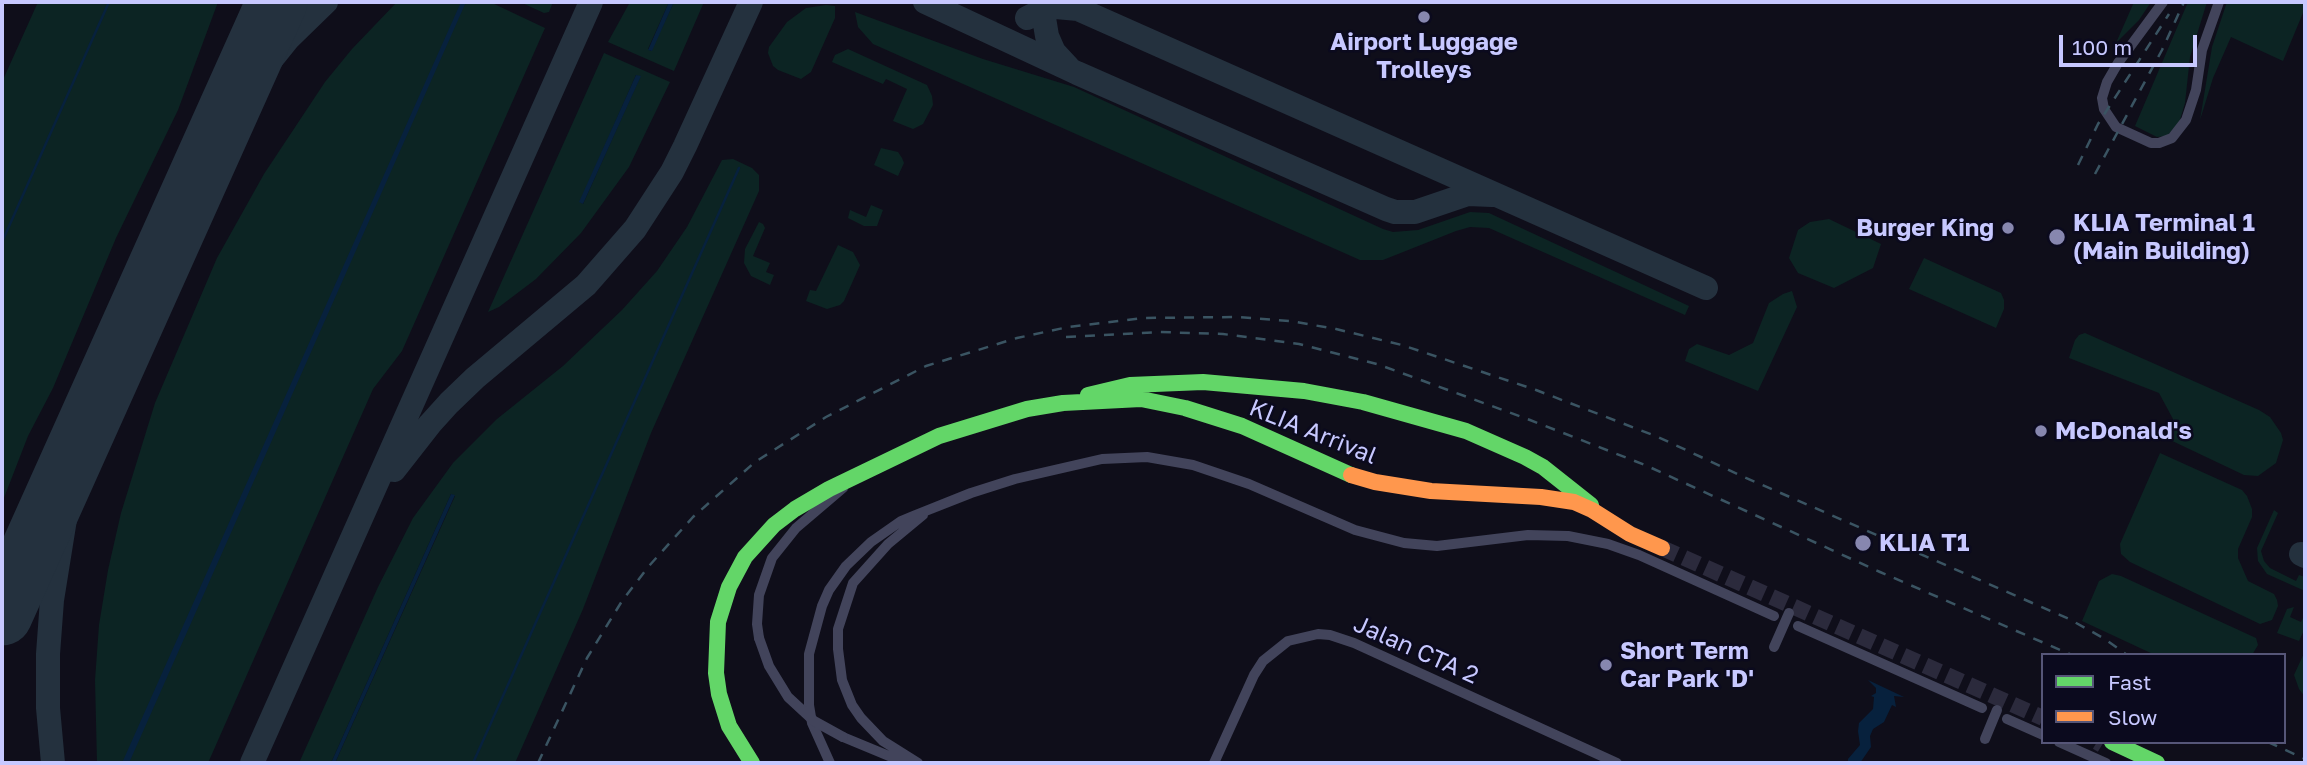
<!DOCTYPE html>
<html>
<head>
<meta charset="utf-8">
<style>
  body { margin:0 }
  #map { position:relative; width:2307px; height:765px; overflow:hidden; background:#0f0e1a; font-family:"Golos Text",sans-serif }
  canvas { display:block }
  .frame { position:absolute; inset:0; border:4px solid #c7c8ff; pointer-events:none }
  .legend { position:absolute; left:2041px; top:653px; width:245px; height:91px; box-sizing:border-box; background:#0b0a1e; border:2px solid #565678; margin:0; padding:9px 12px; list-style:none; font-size:21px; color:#c7c8ff }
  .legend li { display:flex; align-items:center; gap:14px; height:35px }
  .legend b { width:35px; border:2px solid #565678 }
  .scale { position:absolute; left:2059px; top:35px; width:138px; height:32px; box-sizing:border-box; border:4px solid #c7c8ff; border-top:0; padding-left:9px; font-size:21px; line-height:24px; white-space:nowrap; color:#c7c8ff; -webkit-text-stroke:5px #0b0a1e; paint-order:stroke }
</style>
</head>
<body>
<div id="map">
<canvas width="2307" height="765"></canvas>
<div class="frame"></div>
<ul class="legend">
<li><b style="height:9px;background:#63d668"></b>Fast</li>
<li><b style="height:9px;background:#ff974d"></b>Slow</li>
</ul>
<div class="scale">100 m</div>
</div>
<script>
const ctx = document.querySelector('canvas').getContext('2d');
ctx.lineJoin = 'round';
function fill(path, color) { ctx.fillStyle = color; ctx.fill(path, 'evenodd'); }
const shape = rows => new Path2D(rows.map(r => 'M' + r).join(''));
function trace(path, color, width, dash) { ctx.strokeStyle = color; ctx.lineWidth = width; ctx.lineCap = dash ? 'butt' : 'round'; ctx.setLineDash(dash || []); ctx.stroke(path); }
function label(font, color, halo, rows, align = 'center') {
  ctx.font = font + ' "Golos Text",sans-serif'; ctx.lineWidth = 5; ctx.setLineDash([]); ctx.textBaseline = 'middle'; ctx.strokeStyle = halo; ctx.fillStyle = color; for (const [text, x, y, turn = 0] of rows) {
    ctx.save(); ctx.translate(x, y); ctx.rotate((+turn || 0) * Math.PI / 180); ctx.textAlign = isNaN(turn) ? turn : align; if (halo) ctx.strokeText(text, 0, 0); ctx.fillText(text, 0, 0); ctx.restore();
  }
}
const green = shape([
  [38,2,218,2,178,110,116,238,53,388,28,436,2,503,2,82],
  [397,2,490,2,545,28,402,351,373,389,208,763,97,763,95,680,99,625,108,570,121,513,155,403,217,258,264,174,325,82,352,49],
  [520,2,553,2,549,12,544,13],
  [630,2,669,2,648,49,651,51,674,2,704,2,674,71,608,42],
  [2134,2,2151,2,2139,20,2116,43],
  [2188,2,2207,2,2190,57,2185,103,2179,123,2167,136,2157,137,2135,126],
  [2227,2,2305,2,2305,8,2283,61,2231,37,2213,78,2200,120,2212,47],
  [826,5,835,6,835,18,811,72,801,79,778,70,773,66,768,53,769,47,787,22,806,8],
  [855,12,983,59,1074,87,1383,229,1393,232,1418,230,1470,212,1489,213,1689,306,1685,315,1489,228,1470,227,1456,231,1383,260,1360,260,873,44,858,27],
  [848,49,927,85,932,96,933,105,923,124,913,129,893,121,907,89,886,79,883,84,832,62,835,55],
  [604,53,670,82,629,167,581,233,536,279,499,307,488,312],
  [636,75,640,77,583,204,580,202],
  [881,148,898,152,902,158,904,163,898,176,874,165],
  [733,159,752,168,759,175,759,191,651,433,583,609,515,763,335,763,455,496,451,494,331,763,299,763,378,587,413,518,453,463,497,419,563,366,622,310,657,271,687,227,722,160],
  [871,205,883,210,877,226,864,226,848,218,850,210,866,217],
  [1829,219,1881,244,1873,268,1834,288,1798,273,1789,258,1798,230,1810,222],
  [759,222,763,224,765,228,753,256,770,263,766,272,774,275,770,285,751,276,744,263,745,249],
  [838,245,853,252,860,265,844,301,840,305,827,309,806,301,810,290,816,291],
  [1924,258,2001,293,2004,300,2004,309,1996,328,1909,289],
  [1792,291,1797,307,1758,391,1685,361,1689,349,1697,344,1729,355,1753,343,1769,303,1783,294],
  [2085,333,2259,410,2270,417,2281,433,2283,440,2276,463,2258,476,2244,475,2166,438,2173,419,2159,393,2069,358,2075,340,2079,335],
  [2160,453,2242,490,2247,496,2252,509,2252,517,2238,549,2238,558,2248,581,2274,594,2277,600,2278,606,2272,620,2260,624,2130,562,2121,554,2120,544],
  [2274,510,2278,513,2261,551,2264,561,2270,568,2296,581,2299,575,2305,577,2305,591,2267,574,2258,561,2257,548],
  [2112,574,2121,576,2256,638,2258,645,2252,655,2155,655,2082,621,2099,581],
  [2294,607,2290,617,2301,622,2305,614,2305,628,2299,641,2277,633,2287,609],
  [2305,651,2305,697,2299,689,2294,675]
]);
const water = shape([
  [461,2,466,2,129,763,122,763],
  [669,2,674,2,652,51,648,50],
  [636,75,641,76,583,204,579,202],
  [451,494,455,495,335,763,331,763],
  [1868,680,1904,697,1894,696,1896,707,1892,705,1884,722,1873,729,1870,736,1871,747,1860,763,1848,763,1848,759,1860,745,1858,731,1859,723,1873,709,1874,697,1871,696,1876,693,1876,688]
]);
const stream = shape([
  [2,242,109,2],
  [473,763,739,168]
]);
const taxiway = shape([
  [925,2,1077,73,1386,209,1395,212,1415,212,1468,194,1492,195],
  [1047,2,1044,18,1047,36,1054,52,1068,67],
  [1027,18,1045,9,1056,7,1078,9,1087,13,1706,288],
  [202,169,259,75,288,39,326,2],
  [394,470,430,424,449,403,475,378,586,285,635,229,672,172,685,146,751,2],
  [2301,554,2305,556],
  [53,763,48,708,48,654,52,600,65,519,96,402],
  [252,763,591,2]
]);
const runway = shape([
  [2,615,277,2]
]);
const primaryTunnel = shape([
  [1662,548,2043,718],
  [2097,742,2102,745]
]);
const street = shape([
  [2163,2,2118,63,2107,82,2102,98,2104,109,2116,127,2151,143,2159,143,2172,138,2186,120,2196,90,2202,50,2219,2],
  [1798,626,1982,708],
  [759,638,757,624,759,595,772,558,796,528,843,488],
  [2007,719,2043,735],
  [843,737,906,763],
  [2059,742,2106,763],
  [830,763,812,723,809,705,809,654,822,606,829,590,846,566,871,542,901,521,913,516,971,493,1015,479,1102,459,1147,457,1193,465,1249,484,1355,530,1404,543,1437,546,1528,535,1568,536,1608,544,1639,555,1774,616],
  [918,763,883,741,861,718,852,705,842,680,838,649,838,629,853,583,888,544,923,515],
  [1214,763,1254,675,1263,661,1288,641,1318,634,1330,635,1354,643,1617,763]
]);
const fast = shape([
  [1088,395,1130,385,1203,382,1304,391,1363,402,1466,431,1525,457,1543,467,1591,505],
  [752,763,729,726,719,694,716,673,718,622,729,587,745,557,774,525,795,509,829,489,939,436,1027,409,1063,403,1141,399,1185,408,1242,426,1351,475]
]);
const slow = shape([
  [1351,475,1375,482,1431,491,1541,497,1574,502,1592,510,1630,534,1662,548]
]);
const rail = shape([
  [2078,165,2098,124,2169,14],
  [2095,174,2162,50,2184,2],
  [1066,337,1160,332,1223,334,1299,344,1377,364,1530,420,1645,465,1880,572,2072,655],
  [2268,742,2305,759],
  [538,763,587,658,622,601,649,566,693,517,755,462,826,417,926,366,1017,338,1068,327,1143,318,1239,317,1290,321,1336,329,1402,345,1536,390,1658,437,1744,477,2069,619,2105,639,2127,655]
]);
const streetBridge = shape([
  [759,638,769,666,788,697,814,721,843,737],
  [1774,647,1789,613],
  [1985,739,1997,710]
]);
const fastBridge = shape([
  [2112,742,2157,763]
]);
const markers = [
  [1424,17,7,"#8787af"],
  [2008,228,7,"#8787af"],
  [2057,237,9,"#8787af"],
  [2041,431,7,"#8787af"],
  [1863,543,9,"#8787af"],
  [1606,665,7,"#8787af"]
];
const poiNames = [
  ["Airport Luggage",1424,42,"center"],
  ["Trolleys",1424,70,"center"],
  ["KLIA Terminal 1",2073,223],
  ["(Main Building)",2073,251],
  ["Burger King",1994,228,"right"],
  ["McDonald's",2055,431],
  ["KLIA T1",1879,543],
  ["Short Term",1620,651],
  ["Car Park 'D'",1620,679]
];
const streetNames = [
  ["KLIA Arrival",1313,432,22],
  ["Jalan CTA 2",1416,650,24]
];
fill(green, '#0c2423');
fill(water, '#07213d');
trace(stream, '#07213d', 2.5);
trace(taxiway, '#24313e', 24);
trace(runway, '#24313e', 61);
trace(primaryTunnel, '#2b2a3c', 16, [16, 8]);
trace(street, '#42445b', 10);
trace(fast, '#63d668', 16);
trace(slow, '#ff974d', 16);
trace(rail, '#3a5462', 2.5, [10, 9]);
trace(streetBridge, '#42445b', 10);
trace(fastBridge, '#63d668', 16);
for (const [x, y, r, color] of markers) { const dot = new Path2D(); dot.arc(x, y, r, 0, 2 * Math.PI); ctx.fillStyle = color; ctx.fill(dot); trace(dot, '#0b0a1e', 2.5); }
label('bold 24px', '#c7c8ff', '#0b0a1e', poiNames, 'left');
label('24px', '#c7c8ff', '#0b0a1e', streetNames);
</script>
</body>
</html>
